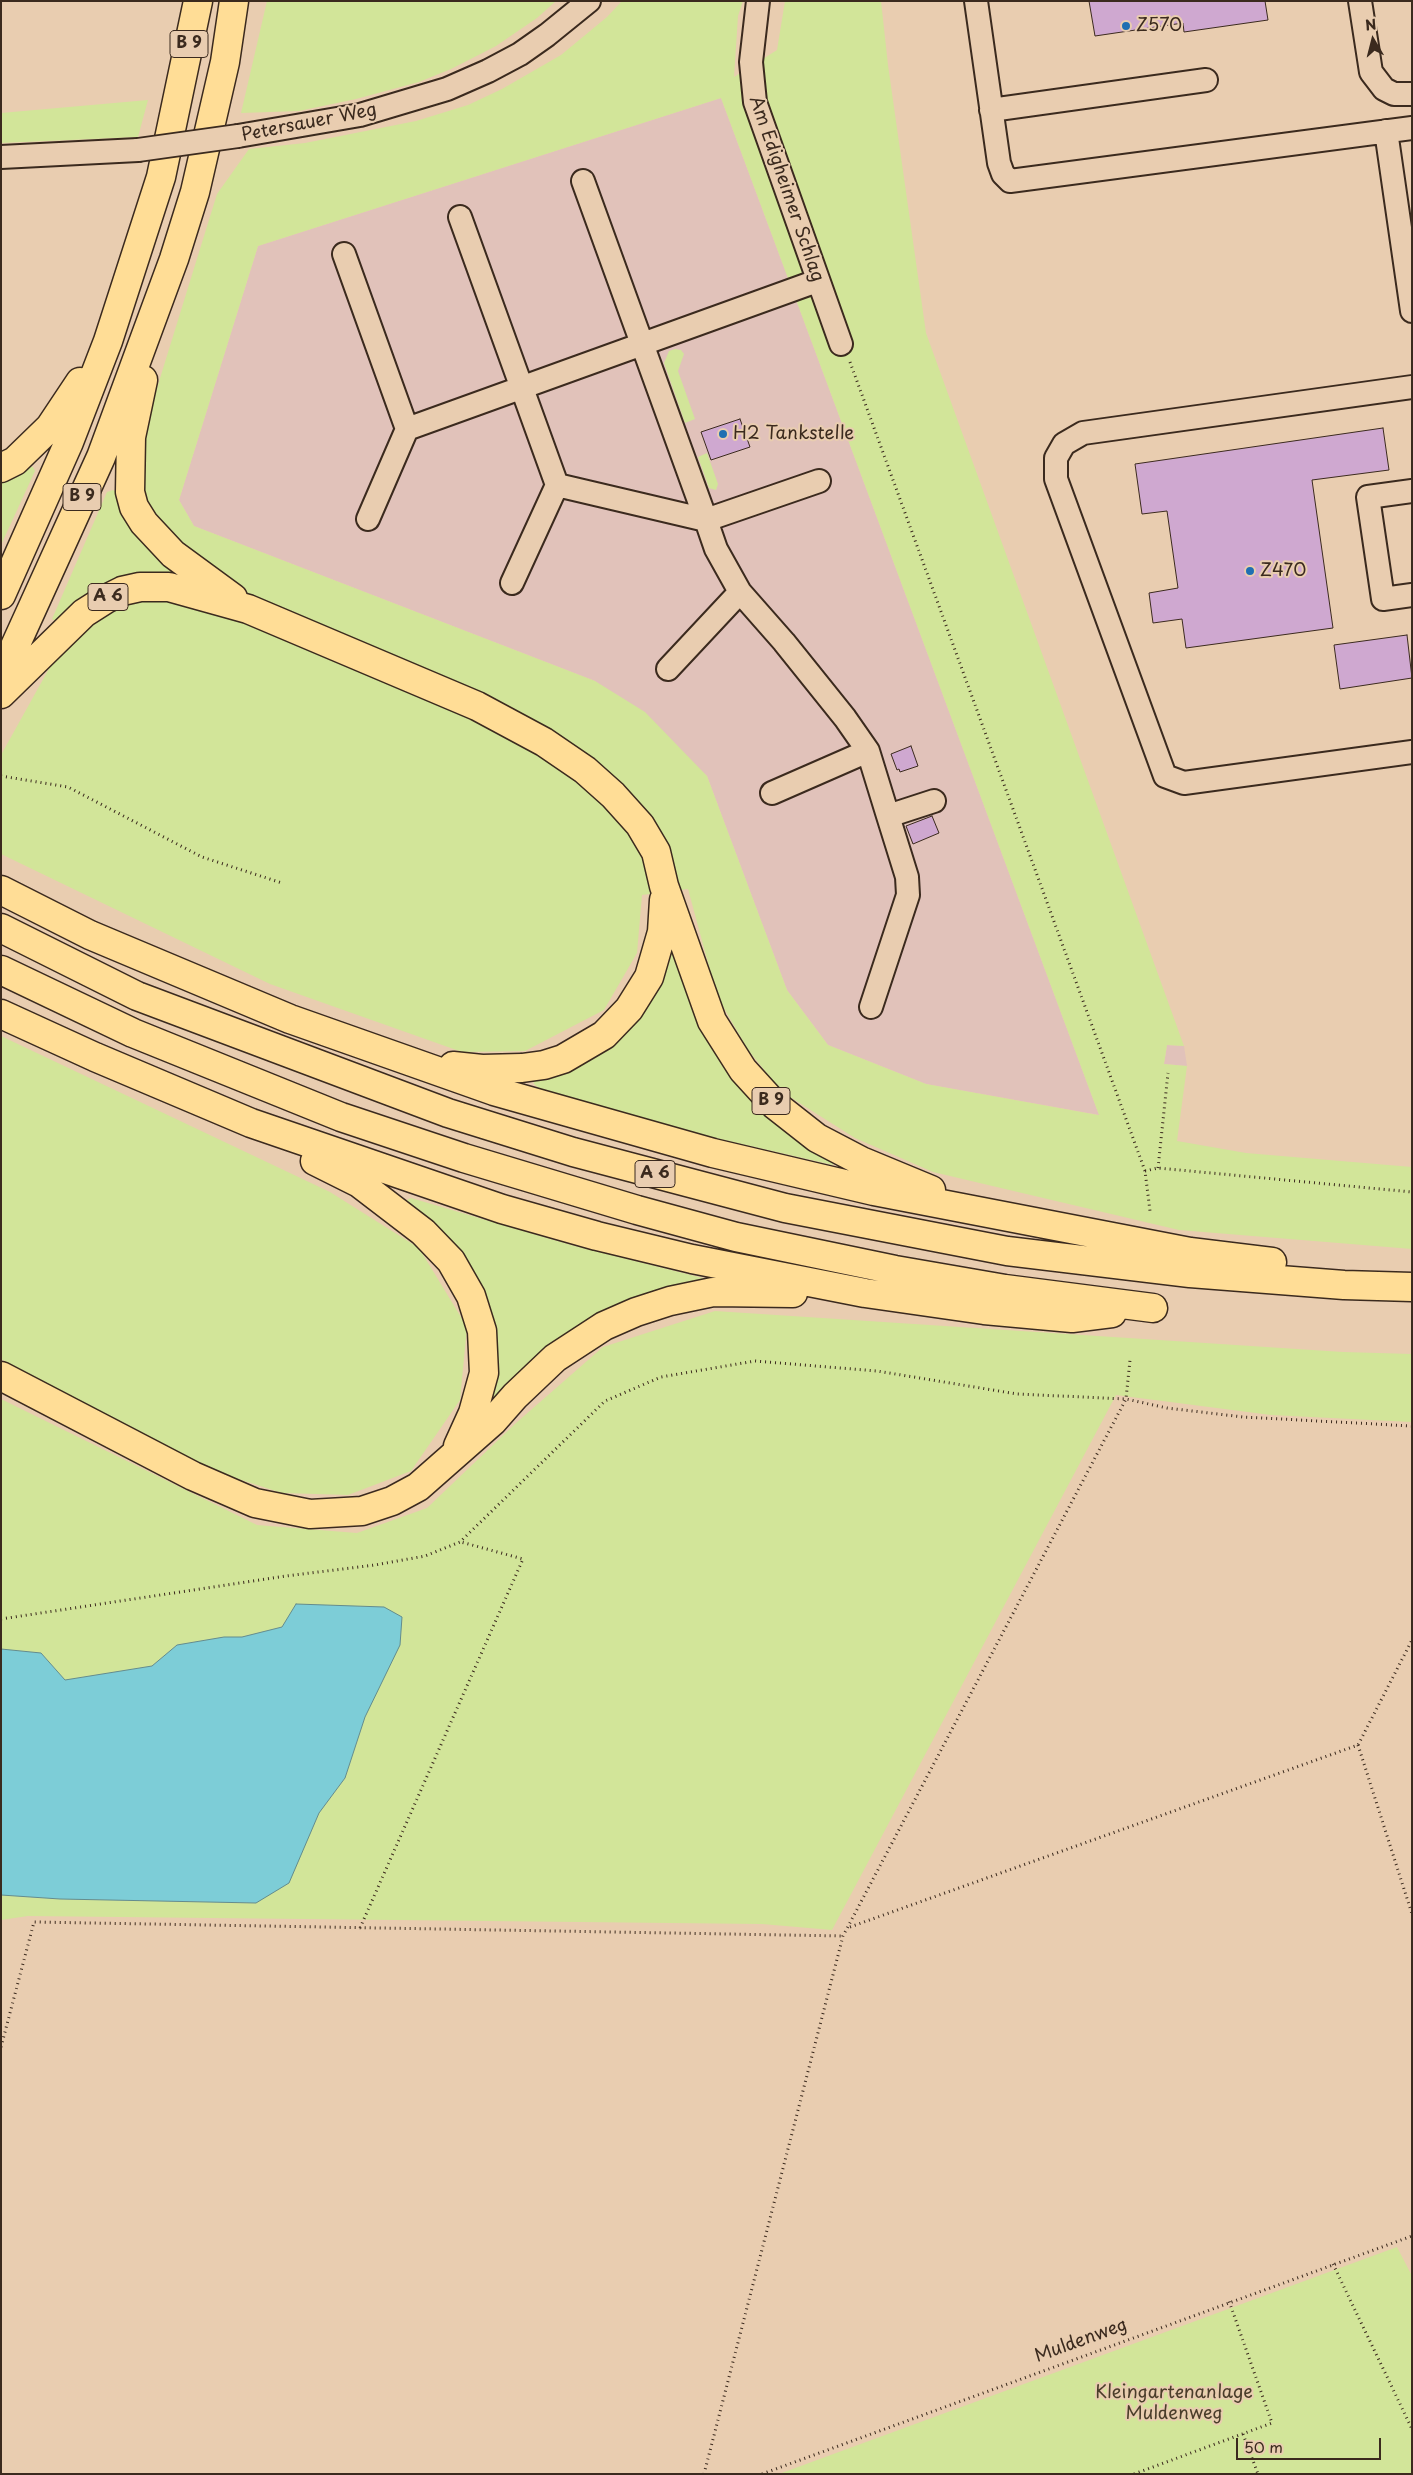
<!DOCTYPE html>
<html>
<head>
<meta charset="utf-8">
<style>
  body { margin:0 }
  #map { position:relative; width:1413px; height:2475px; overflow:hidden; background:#e9cdb0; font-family:"Playpen Sans",sans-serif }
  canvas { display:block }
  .frame { position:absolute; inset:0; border:2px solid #3b2a1e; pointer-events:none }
  .north { position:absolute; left:1348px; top:15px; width:50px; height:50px; -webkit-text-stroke:4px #e9cdb0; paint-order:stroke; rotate:352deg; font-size:14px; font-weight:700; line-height:20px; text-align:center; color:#3b2a1e }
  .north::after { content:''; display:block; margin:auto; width:18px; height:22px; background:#3b2a1e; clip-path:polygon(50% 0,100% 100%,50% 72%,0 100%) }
  .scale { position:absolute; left:1236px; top:2438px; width:145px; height:22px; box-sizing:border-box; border:2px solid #3b2a1e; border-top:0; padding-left:6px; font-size:15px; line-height:18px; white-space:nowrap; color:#3b2a1e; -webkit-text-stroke:4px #e9cdb0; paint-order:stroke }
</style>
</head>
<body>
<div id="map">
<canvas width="1413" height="2475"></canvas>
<div class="frame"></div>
<div class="north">N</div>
<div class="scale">50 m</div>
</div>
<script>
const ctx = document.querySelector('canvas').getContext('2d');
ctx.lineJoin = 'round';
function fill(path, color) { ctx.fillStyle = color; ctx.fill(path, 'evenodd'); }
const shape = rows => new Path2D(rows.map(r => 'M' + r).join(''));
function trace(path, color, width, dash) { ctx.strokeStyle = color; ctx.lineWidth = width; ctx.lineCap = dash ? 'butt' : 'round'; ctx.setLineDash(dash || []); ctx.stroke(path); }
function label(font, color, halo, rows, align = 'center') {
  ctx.font = font + ' "Playpen Sans",sans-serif'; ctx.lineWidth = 4; ctx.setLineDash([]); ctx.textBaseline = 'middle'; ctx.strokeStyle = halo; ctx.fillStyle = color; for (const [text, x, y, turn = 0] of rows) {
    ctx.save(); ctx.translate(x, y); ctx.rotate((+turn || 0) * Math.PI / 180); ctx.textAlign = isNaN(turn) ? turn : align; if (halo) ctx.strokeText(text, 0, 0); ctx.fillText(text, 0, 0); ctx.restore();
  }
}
const built = shape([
  [721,98,1099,1115,926,1084,828,1045,787,990,707,776,595,681,194,526,179,500,258,246],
  [1167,1045,1184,1046,1187,1066,1164,1064]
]);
const green = shape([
  [267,1,556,1,537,18,496,46,451,69,419,82,356,99,299,111,241,113],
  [622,1,743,1,738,16,734,77,777,50,785,1,881,1,888,65,926,333,1184,1046,1167,1045,1164,1064,1187,1066,1177,1141,1246,1153,1412,1167,1412,1249,1179,1230,933,1172,855,1138,782,1092,748,1050,717,996,688,889,642,895,637,953,604,1010,525,1051,462,1052,270,984,1,854,1,755,51,665,108,610,57,622,52,619,107,492,113,490,118,493,137,491,148,417,217,194,249,149,305,143,416,121,468,105,502,89,561,55,607,17],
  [721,98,1099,1115,1098,1115,926,1084,828,1045,787,990,707,776,645,712,595,681,194,526,179,500,258,246],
  [148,100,138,137,1,143,1,113],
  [675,349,681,350,684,354,678,371,695,419,685,423,664,363,669,351],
  [707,453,718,484,716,490,709,488,698,457],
  [28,465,33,467,35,471,1,545,1,479],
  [676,954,696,1006,833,1158,833,1165,698,1134,540,1089,534,1084,533,1080,557,1070,666,955],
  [1,1036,330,1192,419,1248,467,1327,460,1400,411,1471,348,1495,282,1493,210,1470,1,1359],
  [411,1198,571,1245,711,1280,664,1294,493,1407,488,1403,493,1359,407,1203,407,1200],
  [715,1311,1343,1352,1412,1354,1412,1422,1271,1415,1116,1395,832,1930,762,1924,28,1916,1,1920,1,1895,60,1899,256,1903,311,1830,319,1813,345,1778,365,1717,384,1607,296,1605,282,1627,242,1637,224,1637,177,1645,152,1666,65,1680,41,1653,1,1649,1,1399,257,1525,357,1533,427,1508,516,1423,603,1347],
  [1397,2247,1412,2276,1412,2474,779,2474]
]);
const water = shape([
  [296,1604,384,1607,402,1617,400,1645,365,1717,345,1778,319,1813,289,1883,256,1903,60,1899,1,1895,1,1649,41,1653,65,1680,152,1666,177,1645,224,1637,242,1637,282,1627,296,1604]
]);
const building = shape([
  [1089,1,1265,1,1268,20,1184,32,1183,23,1095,36,1089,1],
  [740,419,750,447,711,460,701,432,740,419],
  [1383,428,1389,470,1312,480,1333,628,1186,648,1182,619,1153,623,1149,593,1178,588,1167,511,1142,514,1135,464,1383,428],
  [1407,635,1412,678,1340,689,1334,645,1407,635],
  [911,746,918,766,900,772,899,769,897,770,891,754,911,746],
  [932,816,939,833,913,844,906,826,932,816]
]);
const path = shape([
  [850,362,1145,1171,1150,1211],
  [1,776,68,787,202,857,282,883],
  [1158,1168,1168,1073],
  [1145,1171,1158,1168,1412,1192],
  [1,1619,286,1576,375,1565,425,1556,460,1542,605,1401,661,1377,755,1361,877,1371,1017,1394,1126,1399,1167,1408,1243,1417,1412,1426],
  [1358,1745,1412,1914],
  [850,1927,1358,1745,1412,1640],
  [360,1928,523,1559,461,1542],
  [1,2047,34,1922,843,1936],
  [1333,2264,1412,2429],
  [1243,2434,1258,2474],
  [704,2474,843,1936,1126,1399,1130,1360],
  [762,2474,1412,2236],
  [1134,2474,1272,2423,1229,2301]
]);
const minor = shape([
  [758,1,751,62,755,102,841,344],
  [976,1,999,163,1003,174,1010,181,1412,128],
  [1360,1,1371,72,1384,89,1394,94,1412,94],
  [991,110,1206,80],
  [1386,131,1412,311],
  [238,136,360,115,447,89,488,71,520,54,547,35,589,1],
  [1,157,138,150],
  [583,181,706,520,819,481],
  [460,217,557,485,706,520,716,549,740,592,784,642,845,718,868,751,888,816,934,801],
  [344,254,407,429],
  [1412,387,1083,433,1064,444,1056,458,1056,479,1165,776,1184,783,1412,752],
  [1412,491,1368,497,1383,599,1412,595],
  [368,519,407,429,817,281],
  [512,583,557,485],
  [668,669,740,592],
  [772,793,868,751],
  [871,1007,908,895,907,877,888,816]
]);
const highway = shape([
  [143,380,131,437,130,492,134,507,144,523,173,554,233,598],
  [1,468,15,461,50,427,80,382],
  [1,595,69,442,108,341,161,177,198,1],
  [1,677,101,457,174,259,195,192,225,62,234,1],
  [1,694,84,613,106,599,122,591,140,587,169,587,248,609,477,706,544,742,585,770,613,795,640,825,656,852,664,886,712,1021,743,1070,775,1105,817,1138,861,1161,931,1190],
  [1,890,90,935,290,1019,494,1091,713,1153,874,1191,1190,1252,1272,1262],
  [1,928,137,996,448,1113,573,1152,785,1208,1007,1251,1190,1273,1344,1285,1412,1287],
  [1,970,133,1033,341,1117,464,1158,637,1210,736,1237,895,1270,1005,1289,1153,1308],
  [1,1014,95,1057,251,1123,502,1209,597,1236,692,1259,865,1293,984,1310,1072,1318,1112,1313],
  [453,1066,482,1069,522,1068,544,1065,563,1059,604,1035,629,1009,649,977,662,932,664,900],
  [315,1161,359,1183,423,1232,451,1261,471,1296,482,1331,484,1373,473,1413,458,1446],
  [1,1376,193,1476,255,1503,310,1514,362,1511,392,1501,418,1487,493,1421,515,1396,555,1358,604,1326,636,1312,670,1301,713,1292,793,1293]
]);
const minorBridge = shape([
  [138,150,238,136]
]);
const markers = [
  [1126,26,5,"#1f6fb2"],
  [723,434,5,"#1f6fb2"],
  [1250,571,5,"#1f6fb2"]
];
const shields = [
  [189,44,38],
  [82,497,38],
  [108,597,40],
  [771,1101,38],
  [655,1174,40]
];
const shieldNames = [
  ["B 9",189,44],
  ["B 9",82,497],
  ["A 6",108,597],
  ["B 9",771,1101],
  ["A 6",655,1174]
];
const poiNames = [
  ["Z570",1136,26],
  ["H2 Tankstelle",733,434],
  ["Z470",1260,571]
];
const streetNames = [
  ["Petersauer Weg",309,123,-11],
  ["Am Edigheimer Schlag",786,189,71],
  ["Muldenweg",1081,2341,-20]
];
const parkNames = [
  ["Kleingartenanlage",1174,2393],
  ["Muldenweg",1174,2414]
];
fill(built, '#e1c2ba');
fill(green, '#d2e599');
fill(water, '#7dcdd7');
trace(water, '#638c8d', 1);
fill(building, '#cfa8d0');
trace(building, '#3b2a1e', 1);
trace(minor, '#3b2a1e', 26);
trace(highway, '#3b2a1e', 31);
trace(path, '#3b2a1e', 3, [1, 4]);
trace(minor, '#e9cdb0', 22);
trace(highway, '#ffdd96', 28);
trace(minorBridge, '#3b2a1e', 26, []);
trace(minorBridge, '#e9cdb0', 22);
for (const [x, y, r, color] of markers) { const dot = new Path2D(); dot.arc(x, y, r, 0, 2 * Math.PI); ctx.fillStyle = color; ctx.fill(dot); trace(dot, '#e9cdb0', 2); }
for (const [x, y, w] of shields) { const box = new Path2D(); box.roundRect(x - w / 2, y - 13.5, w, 27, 4); ctx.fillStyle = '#e9cdb0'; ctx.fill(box); trace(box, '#3b2a1e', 1); }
label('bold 16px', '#3b2a1e', null, shieldNames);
label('18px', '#3b2a1e', '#e9cdb0', poiNames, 'left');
label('18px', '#3b2a1e', '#e9cdb0', streetNames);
label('18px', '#4a3d2a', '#e9cdb0', parkNames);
</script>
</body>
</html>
